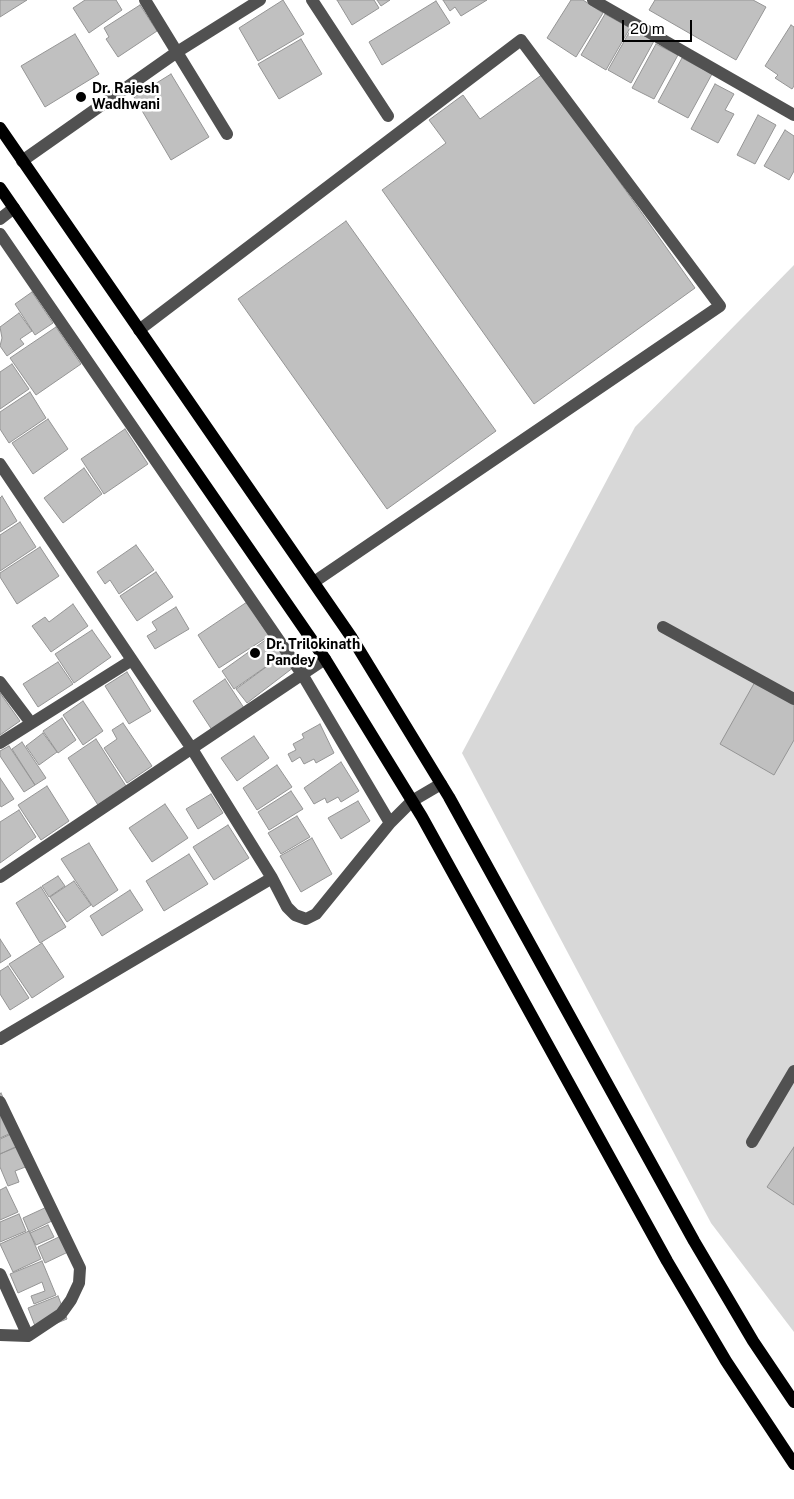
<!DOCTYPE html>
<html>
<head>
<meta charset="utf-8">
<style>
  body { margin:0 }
  #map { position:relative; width:794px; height:1499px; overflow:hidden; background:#fff; font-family:"Public Sans",sans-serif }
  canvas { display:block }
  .scale { position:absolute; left:622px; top:20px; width:70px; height:22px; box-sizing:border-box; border:2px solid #000; border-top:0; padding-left:6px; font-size:15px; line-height:18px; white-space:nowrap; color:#000; -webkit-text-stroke:4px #fff; paint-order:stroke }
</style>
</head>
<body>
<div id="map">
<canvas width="794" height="1499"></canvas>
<div class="scale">20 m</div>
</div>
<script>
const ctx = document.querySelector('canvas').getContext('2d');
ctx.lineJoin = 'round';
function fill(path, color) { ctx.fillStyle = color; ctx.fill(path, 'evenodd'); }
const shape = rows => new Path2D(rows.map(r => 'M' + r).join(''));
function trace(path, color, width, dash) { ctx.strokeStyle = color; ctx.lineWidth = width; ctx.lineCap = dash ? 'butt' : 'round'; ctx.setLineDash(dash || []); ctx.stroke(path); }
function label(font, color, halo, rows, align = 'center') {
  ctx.font = font + ' "Public Sans",sans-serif'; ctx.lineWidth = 5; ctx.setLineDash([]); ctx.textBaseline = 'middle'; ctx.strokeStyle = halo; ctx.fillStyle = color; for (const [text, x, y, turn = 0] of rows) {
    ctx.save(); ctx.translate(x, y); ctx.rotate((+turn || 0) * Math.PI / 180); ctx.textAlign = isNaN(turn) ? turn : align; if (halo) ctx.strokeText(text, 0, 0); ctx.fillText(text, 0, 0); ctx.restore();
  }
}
const green = shape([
  [794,265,794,1332,711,1223,462,753,635,427]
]);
const building = shape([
  [0,0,27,0,0,17,0,0],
  [85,0,116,0,122,10,89,33,73,8,85,0],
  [283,0,304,34,258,61,239,28,283,0],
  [337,0,374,0,379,8,352,25,337,0],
  [377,0,390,0,381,6,377,0],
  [443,0,487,0,461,16,455,7,450,11,443,0],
  [571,0,583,0,603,13,576,57,547,38,571,0],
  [655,0,753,0,766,7,736,60,649,10,655,0],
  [436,1,450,23,382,65,369,42,436,1],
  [140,5,157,31,118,57,106,39,109,37,104,28,140,5],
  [605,14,630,28,606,70,581,55,605,14],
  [791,25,794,27,794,86,792,89,775,78,778,75,765,66,791,25],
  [631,29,654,41,631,83,608,70,631,29],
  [75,34,99,74,45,107,21,66,75,34],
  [301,39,322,74,279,99,258,64,301,39],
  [656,44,678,55,654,99,632,88,656,44],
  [682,58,712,74,688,118,658,102,682,58],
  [171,74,209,137,171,160,134,97,171,74],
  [543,74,695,288,534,404,382,190,446,143,429,120,463,95,480,119,543,74],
  [715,84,734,94,725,110,734,114,718,143,691,129,715,84],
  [758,115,776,125,755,164,737,155,758,115],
  [785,130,794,136,794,171,789,180,764,166,785,130],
  [346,221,496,431,387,509,238,299,346,221],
  [32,292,53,323,35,335,15,304,32,292],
  [19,313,32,331,20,339,24,344,7,356,0,346,2,338,0,327,19,313],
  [56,327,81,364,36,395,10,358,56,327],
  [12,364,29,389,0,409,0,372,12,364],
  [30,392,46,418,9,443,0,429,0,412,30,392],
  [48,419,68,449,33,474,12,443,48,419],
  [125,429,148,464,104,494,81,459,125,429],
  [84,468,102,494,63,523,44,498,84,468],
  [2,496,17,521,0,532,0,498,2,496],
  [20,522,36,547,0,571,0,535,20,522],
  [136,545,154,570,119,594,110,580,105,584,97,572,136,545],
  [40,547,59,576,17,604,0,577,0,573,40,547],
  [156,572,173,597,137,621,120,596,156,572],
  [247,602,269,636,219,668,198,635,247,602],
  [73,604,88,626,51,652,32,626,45,617,49,622,73,604],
  [176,607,189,629,155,649,147,636,157,630,152,622,176,607],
  [92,630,111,657,74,683,55,654,92,630],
  [271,636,284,654,234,689,222,671,271,636],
  [284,654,294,667,247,703,236,689,284,654],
  [58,662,73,684,38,707,23,684,58,662],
  [127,672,151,711,129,724,105,686,127,672],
  [225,679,246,711,214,733,193,701,225,679],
  [756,680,794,702,794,740,774,775,720,744,756,680],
  [0,693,20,721,0,735,0,693],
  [83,701,103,731,83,745,63,715,83,701],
  [62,718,76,740,58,753,43,731,62,718],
  [123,723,152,766,127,783,104,748,117,739,112,730,123,723],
  [320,724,334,753,316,763,314,759,304,764,300,757,292,762,288,754,296,750,293,744,304,738,302,734,320,724],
  [43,733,57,752,39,765,26,746,43,733],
  [254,736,269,758,237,781,221,758,254,736],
  [96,739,126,786,98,805,68,758,96,739],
  [22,742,46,778,35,785,12,749,22,742],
  [9,746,35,785,24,792,0,756,0,751,9,746],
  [341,762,359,791,341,802,338,797,327,803,325,798,314,804,304,788,341,762],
  [277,765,292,787,257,810,243,788,277,765],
  [0,778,14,799,1,807,0,805,0,778],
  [47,786,69,821,41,840,18,805,47,786],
  [291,791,303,809,269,830,258,812,291,791],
  [211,794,223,813,198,829,186,809,211,794],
  [358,801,370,821,341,839,328,818,358,801],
  [165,804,188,838,152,862,129,828,165,804],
  [19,810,36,837,0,863,0,822,19,810],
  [297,816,310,837,281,854,268,833,297,816],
  [228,825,249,858,214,880,193,847,228,825],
  [312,838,332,874,301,892,280,856,312,838],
  [89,843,118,890,93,907,61,859,89,843],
  [189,854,208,884,164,911,146,881,189,854],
  [58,876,65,886,49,897,42,886,58,876],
  [74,881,91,905,67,922,50,897,74,881],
  [41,887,66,927,40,943,16,903,41,887],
  [130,890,143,910,102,936,90,916,130,890],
  [0,939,11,956,0,963,0,939],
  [42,943,64,977,32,998,9,964,42,943],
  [8,966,29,998,10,1010,0,994,0,971,8,966],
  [1,1093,18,1130,0,1138,0,1094,1,1093],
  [18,1131,24,1143,0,1154,0,1139,18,1131],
  [19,1146,28,1166,15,1171,19,1182,8,1186,0,1167,0,1154,19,1146],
  [794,1147,794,1205,767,1187,794,1147],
  [6,1187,18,1212,0,1220,0,1190,6,1187],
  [49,1206,56,1219,29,1232,23,1218,49,1206],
  [19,1214,26,1231,0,1242,0,1222,19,1214],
  [48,1225,54,1237,36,1245,30,1233,48,1225],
  [29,1231,41,1259,13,1272,0,1244,29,1231],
  [61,1236,68,1252,45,1263,38,1247,61,1236],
  [42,1261,56,1295,34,1304,31,1296,45,1291,42,1282,18,1293,10,1274,42,1261],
  [58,1296,67,1319,37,1331,28,1308,58,1296]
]);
const minor = shape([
  [145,0,227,134],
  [312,0,388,116],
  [593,0,794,115],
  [22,161,177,52,260,0],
  [0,219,14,208],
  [0,234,302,674,390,823,316,914,306,919,295,915,287,907,272,878,192,749,0,464],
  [139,330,521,40,720,306,314,582],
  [663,627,794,699],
  [0,682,31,723],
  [0,743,132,660],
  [390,823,412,801,441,784],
  [0,877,325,659],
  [0,1039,272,878],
  [0,1102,80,1268,79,1283,71,1300,61,1314,28,1336,0,1335],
  [752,1142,794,1071],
  [0,1274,28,1336]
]);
const major = shape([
  [0,128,352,638,449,797,694,1241,753,1341,794,1402],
  [0,188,325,659,422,817,667,1261,726,1361,794,1464]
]);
const markers = [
  [81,97,6,"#000"],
  [255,653,6,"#000"]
];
const poiNames = [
  ["Dr. Rajesh",92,89],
  ["Wadhwani",92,105],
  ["Dr. Trilokinath",266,645],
  ["Pandey",266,661]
];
fill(green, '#d8d8d8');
fill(building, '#c0c0c0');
trace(building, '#959595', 1);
trace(minor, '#515151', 12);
trace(major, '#000', 12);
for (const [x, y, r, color] of markers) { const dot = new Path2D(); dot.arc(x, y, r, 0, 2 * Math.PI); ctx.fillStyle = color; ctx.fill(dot); trace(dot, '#fff', 2); }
label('bold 14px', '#000', '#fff', poiNames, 'left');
</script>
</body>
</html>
